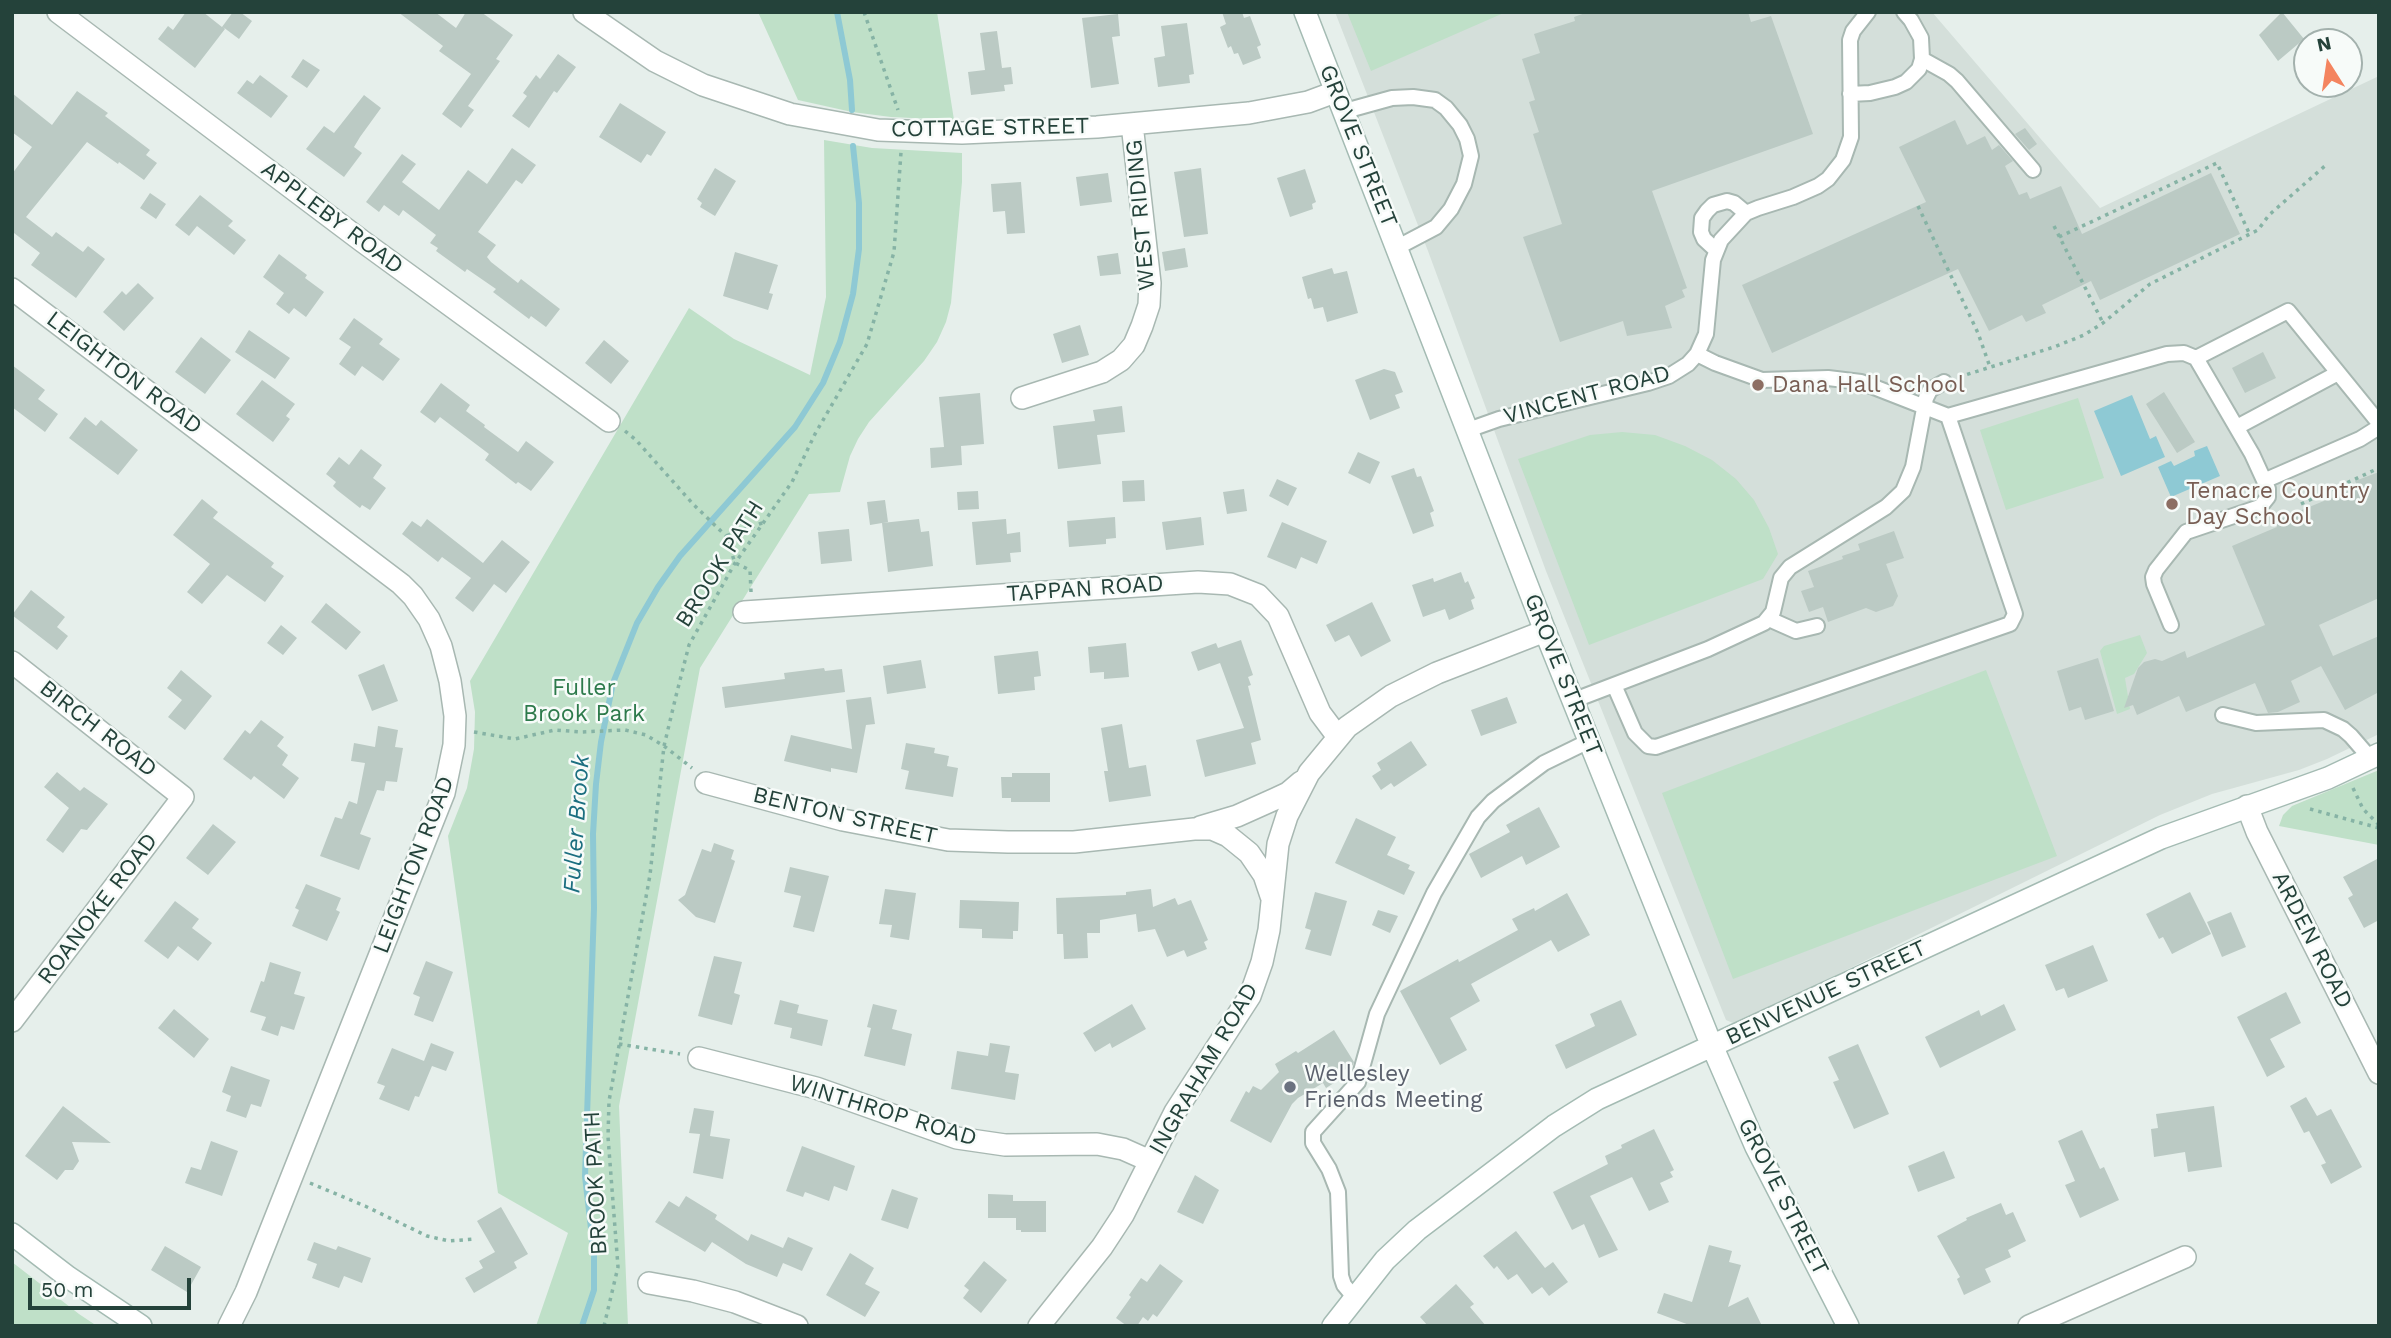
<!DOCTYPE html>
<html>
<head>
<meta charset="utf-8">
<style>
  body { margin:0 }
  #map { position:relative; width:2391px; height:1338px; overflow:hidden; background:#e6efeb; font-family:"Work Sans",sans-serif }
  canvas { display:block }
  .frame { position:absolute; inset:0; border:14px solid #24423a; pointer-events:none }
  .north { position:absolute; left:2293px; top:28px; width:70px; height:70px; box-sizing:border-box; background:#f7fbf9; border:2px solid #a3b1ad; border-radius:50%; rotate:348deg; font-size:19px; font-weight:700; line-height:28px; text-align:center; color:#24423a }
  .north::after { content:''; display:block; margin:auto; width:24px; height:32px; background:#f4845f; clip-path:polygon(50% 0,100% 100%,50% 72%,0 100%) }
  .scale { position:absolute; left:28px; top:1278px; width:163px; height:32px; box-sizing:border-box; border:4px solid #24423a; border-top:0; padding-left:9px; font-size:21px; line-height:24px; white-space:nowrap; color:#24423a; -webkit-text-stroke:5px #f7fbf9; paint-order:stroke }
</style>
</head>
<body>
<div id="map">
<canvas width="2391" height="1338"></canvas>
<div class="frame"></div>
<div class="north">N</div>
<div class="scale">50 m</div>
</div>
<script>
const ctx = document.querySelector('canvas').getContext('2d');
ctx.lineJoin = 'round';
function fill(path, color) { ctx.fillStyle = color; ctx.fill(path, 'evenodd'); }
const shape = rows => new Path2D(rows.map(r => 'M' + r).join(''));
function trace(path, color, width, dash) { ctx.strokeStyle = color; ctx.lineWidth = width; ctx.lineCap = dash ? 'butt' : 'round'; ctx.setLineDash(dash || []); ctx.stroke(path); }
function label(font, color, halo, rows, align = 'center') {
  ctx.font = font + ' "Work Sans",sans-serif'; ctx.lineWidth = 5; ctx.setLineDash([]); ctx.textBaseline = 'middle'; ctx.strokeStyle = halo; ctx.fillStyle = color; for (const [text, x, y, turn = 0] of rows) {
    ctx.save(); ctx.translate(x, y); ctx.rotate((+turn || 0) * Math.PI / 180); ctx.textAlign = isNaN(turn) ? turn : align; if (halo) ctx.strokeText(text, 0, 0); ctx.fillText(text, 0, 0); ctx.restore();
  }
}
const built = shape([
  [1335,12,1932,12,2100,208,2379,76,2379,734,2327,759,2299,770,2212,794,2160,815,1741,1022,1733,1023,1726,1020,1546,571,1428,251]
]);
const green = shape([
  [758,12,937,12,954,120,891,117,852,112,798,100],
  [1347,12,1506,12,1371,71],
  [824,140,872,148,962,153,962,182,951,303,946,322,937,342,924,361,869,422,858,439,850,456,840,492,809,494,700,668,619,1106,628,1326,536,1326,568,1233,498,1193,448,836,467,788,474,749,475,712,470,681,689,308,734,339,810,375,826,297],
  [2078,398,2104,478,2006,510,1980,430],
  [1622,432,1655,435,1685,446,1712,460,1736,479,1754,500,1769,528,1778,554,1763,579,1589,645,1518,459,1590,435],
  [2140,635,2147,653,2134,674,2125,678,2130,709,2117,714,2100,651,2104,646],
  [1986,670,2057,856,1733,979,1662,793],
  [2379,770,2379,845,2279,826,2283,815,2292,806],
  [12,1262,79,1314,97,1326,12,1326]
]);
const water = shape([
  [2132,395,2150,439,2156,436,2165,457,2121,476,2094,411],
  [2207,446,2220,476,2171,497,2158,467,2171,461,2174,466,2195,456,2194,451]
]);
const stream = shape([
  [837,12,850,80,852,110],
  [582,1326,594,1290,594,1255,585,1176,594,908,593,834,596,784,601,742,613,683,637,623,658,587,680,556,795,427,823,383,840,342,853,294,859,249,859,203,853,146]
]);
const building = shape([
  [186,12,203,12,222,27,233,12,240,12,252,21,239,39,223,27,225,29,195,68,158,39,168,26,173,30],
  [398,12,435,12,456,28,466,12,481,12,513,35,496,59,500,61,468,106,474,110,461,128,442,114,471,74,439,51,443,46],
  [1222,12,1242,12,1244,18,1250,16,1261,45,1257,47,1261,58,1243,65,1238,53,1234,54,1231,46,1228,48,1220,27,1226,24],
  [1588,12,1748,12,1751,22,1771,16,1813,134,1652,191,1687,288,1682,290,1685,297,1665,306,1672,328,1627,336,1623,321,1560,342,1523,237,1562,224,1533,134,1539,132,1529,102,1535,100,1522,59,1540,53,1534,34,1575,21,1574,17],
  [2282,12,2304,39,2278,61,2259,35],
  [1118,14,1120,36,1112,37,1119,84,1091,88,1082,18],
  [1187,23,1194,74,1189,75,1190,83,1158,87,1154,58,1165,56,1161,26],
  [997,31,1002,68,1011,67,1013,84,1004,85,1005,91,971,95,968,72,985,70,980,33],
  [558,54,576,67,557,93,554,91,529,128,512,116,527,96,523,93,536,75,540,79],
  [303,59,320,70,307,88,291,77],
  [260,75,288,96,271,118,237,93,247,80,253,84],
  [77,91,108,113,105,116,150,150,146,155,157,163,144,180,119,162,118,164,87,142,26,217,52,237,56,232,83,252,88,246,105,259,76,298,31,265,40,253,14,233,12,235,12,174,32,147,12,132,12,93,52,125],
  [364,95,381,108,360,137,354,147,362,153,344,177,306,149,324,126,334,133],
  [620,103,666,132,651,156,647,154,641,163,599,137],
  [1955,120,1967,145,1985,136,1992,150,1999,145,2013,161,2005,166,2019,195,2027,192,2030,199,2061,186,2082,234,2211,173,2240,234,2100,300,2091,281,2042,305,2046,313,2026,322,2022,315,1989,331,1958,269,1772,353,1742,285,1926,202,1899,147],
  [2025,128,2037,144,2029,150,2015,134],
  [512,148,536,165,522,184,516,180,478,232,496,245,487,257,491,262,518,283,521,279,560,309,546,327,531,316,529,319,493,292,496,289,467,269,465,272,436,251,438,248,430,243,436,235,403,210,399,216,384,205,379,212,366,202,402,154,416,164,402,182,439,210,468,170,487,184],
  [715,168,736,181,715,216,700,207,702,203,697,199],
  [1201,168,1208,234,1184,237,1174,172],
  [1305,169,1316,202,1312,204,1313,209,1290,217,1277,178],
  [1108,173,1112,202,1080,206,1076,177],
  [1021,182,1025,233,1007,234,1005,211,993,212,991,184],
  [150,193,166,204,156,219,140,208],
  [200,195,233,221,228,226,246,240,234,255,197,226,189,236,175,225],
  [1185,248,1188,267,1165,271,1162,252],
  [735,252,778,265,769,293,773,294,768,310,723,296],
  [1118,253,1121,274,1100,276,1097,256],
  [279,254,307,275,305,278,324,292,306,317,294,308,289,314,276,304,284,293,263,277],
  [1332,268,1334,274,1347,271,1358,313,1327,322,1323,307,1314,309,1311,298,1308,299,1302,277],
  [138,283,154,298,124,331,103,312,122,291,126,295],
  [354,318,383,339,379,344,400,359,383,381,362,366,355,376,339,364,351,347,339,339],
  [1080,325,1089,355,1062,363,1053,334],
  [249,330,290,358,275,379,235,352],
  [201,337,231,360,205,394,175,372],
  [604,340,629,361,611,384,585,363],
  [2263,352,2276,378,2245,393,2232,368],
  [12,365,45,390,38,399,58,414,45,432,12,407],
  [1384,369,1395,372,1403,392,1395,395,1400,408,1370,420,1355,380],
  [262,380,295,404,286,416,290,419,273,442,236,414],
  [441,383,470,405,466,411,485,425,484,427,518,452,526,441,554,462,531,491,518,482,516,484,485,460,489,454,440,417,435,423,420,412],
  [2164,392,2195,442,2177,453,2146,404],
  [980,393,984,444,961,446,962,465,931,468,930,448,944,447,939,397],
  [1122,406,1125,432,1097,435,1101,464,1058,469,1053,426,1095,421,1093,410],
  [85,417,96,426,101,420,138,450,118,475,69,438],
  [361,449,382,465,373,478,386,488,370,510,362,505,360,508,337,490,333,486,336,482,326,474,339,457,349,465],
  [1358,452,1380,462,1370,484,1348,473],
  [1414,468,1417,477,1421,476,1434,511,1430,513,1434,526,1413,534,1391,476],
  [2379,472,2379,598,2319,625,2333,656,2379,636,2379,692,2345,710,2321,666,2291,681,2300,702,2278,712,2268,713,2255,683,2186,712,2179,696,2137,715,2133,705,2124,708,2138,668,2144,662,2155,659,2162,661,2185,651,2187,658,2265,625,2232,546,2277,527,2275,521,2358,487,2355,481],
  [1277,479,1297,488,1288,506,1269,496],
  [1144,480,1145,501,1123,502,1122,481],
  [1244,489,1247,511,1227,514,1223,492],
  [978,491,979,509,958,510,957,492],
  [202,499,218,512,213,518,274,563,271,567,284,576,265,602,227,575,202,604,187,592,210,564,173,535],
  [885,500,888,522,882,523,919,519,921,532,929,531,933,566,888,572,882,523,870,525,867,502],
  [1115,517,1116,538,1106,539,1106,544,1069,547,1067,521],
  [1201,517,1204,545,1166,550,1162,522],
  [427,519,483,563,502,540,530,562,506,593,494,584,473,612,455,598,471,578,442,557,438,562,402,534,412,521,421,527],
  [1006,519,1007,534,1020,532,1021,552,1010,553,1011,562,976,565,972,522],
  [1282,522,1327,541,1317,564,1301,557,1296,569,1267,557],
  [849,529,852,561,821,564,818,532],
  [1894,531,1904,558,1886,564,1898,596,1893,606,1876,612,1866,608,1828,622,1823,607,1809,612,1801,591,1814,587,1808,571,1843,559,1842,556,1860,550,1858,544],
  [1461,572,1465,583,1468,581,1475,598,1471,600,1474,609,1449,620,1445,609,1423,617,1412,585,1433,578,1434,582],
  [31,590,65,617,57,627,68,636,57,650,12,615],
  [1372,602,1391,641,1361,657,1349,635,1335,642,1326,625],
  [326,603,361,632,346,650,311,622],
  [281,625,297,638,283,655,267,643],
  [1241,640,1253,675,1248,677,1251,685,1248,686,1261,740,1251,743,1256,764,1205,777,1196,740,1244,728,1220,663,1198,671,1191,652,1216,643,1218,648],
  [1126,643,1129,677,1104,679,1104,672,1090,673,1088,647],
  [1038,651,1041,676,1034,677,1035,690,998,694,994,656],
  [2098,658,2114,711,2085,720,2081,707,2069,711,2057,671],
  [921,660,926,688,887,694,883,666],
  [384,664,398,701,372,711,358,675],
  [824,668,825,671,842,669,845,692,725,708,722,687,785,679,784,673],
  [181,670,212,696,185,730,168,717,182,700,167,688],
  [871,697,875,724,866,725,857,773,831,768,831,772,784,761,791,735,852,749,846,700],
  [1507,697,1517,723,1481,736,1471,710],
  [261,720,284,737,277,746,288,755,282,765,299,778,284,799,254,776,251,780,223,759,245,730,250,734],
  [1122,724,1129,768,1146,765,1151,796,1109,802,1104,771,1108,771,1101,728],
  [378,726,398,730,395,747,403,748,397,782,386,781,384,791,377,790,360,834,371,838,359,870,320,856,335,817,342,819,349,801,357,804,365,763,351,761,354,743,375,747],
  [1411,741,1427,765,1394,787,1391,783,1381,790,1372,776,1381,770,1377,763],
  [906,743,935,748,934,753,949,756,947,766,958,768,953,797,905,789,909,771,901,769],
  [57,772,80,791,84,787,108,804,87,830,81,829,63,853,46,840,69,808,44,787],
  [1012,773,1050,773,1050,802,1011,802,1011,798,1002,798,1001,777,1012,777],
  [1539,807,1560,847,1526,865,1522,856,1481,878,1469,854,1510,832,1506,825],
  [1356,818,1396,837,1387,855,1410,865,1408,869,1415,872,1404,895,1335,863],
  [213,824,236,842,208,875,186,858],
  [714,843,734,850,731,859,735,861,715,923,696,917,678,900,685,895,702,849,711,852],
  [2379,858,2379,920,2364,928,2348,898,2353,895,2343,877],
  [790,867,829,876,814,932,793,927,801,896,784,892],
  [306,884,341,898,336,910,340,912,327,941,292,926,299,910,295,908],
  [885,889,916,893,909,940,890,937,892,925,879,924],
  [1151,889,1153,907,1175,898,1178,905,1191,900,1208,940,1204,942,1207,949,1187,957,1184,950,1167,957,1155,929,1138,932,1136,914,1100,920,1100,933,1087,933,1088,958,1064,959,1063,934,1057,934,1056,898,1126,895,1126,892],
  [1315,892,1347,901,1331,956,1305,949,1311,930,1305,928],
  [2190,892,2211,934,2172,954,2163,937,2159,939,2146,914],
  [1567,893,1590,935,1558,952,1551,940,1471,984,1480,1001,1450,1018,1467,1050,1440,1065,1400,991,1458,959,1459,962,1518,930,1512,919,1534,908,1535,911],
  [960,900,1019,902,1018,931,1013,931,1013,939,982,938,982,929,959,928],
  [175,901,199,919,192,928,212,943,198,961,178,946,168,959,144,941],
  [1378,910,1398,916,1390,933,1372,925],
  [2231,912,2246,947,2222,957,2207,922],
  [2093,945,2108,981,2068,998,2064,988,2056,991,2045,965],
  [714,956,742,962,734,993,740,995,732,1025,698,1016],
  [426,961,453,972,433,1022,414,1015,420,997,413,994],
  [270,962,301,972,294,994,305,997,294,1030,281,1026,278,1036,261,1030,266,1017,250,1012,261,981,264,982],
  [2286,992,2301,1023,2270,1039,2285,1067,2267,1077,2237,1017],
  [780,1000,799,1005,797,1013,828,1020,822,1046,790,1038,792,1028,774,1024],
  [1621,1000,1637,1035,1566,1069,1555,1045,1595,1026,1590,1014],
  [873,1004,897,1010,892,1029,912,1034,905,1066,864,1056,871,1028,867,1027],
  [1132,1004,1146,1029,1112,1048,1110,1043,1095,1052,1083,1033],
  [2004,1004,2016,1030,1940,1068,1925,1037,1979,1010,1981,1016],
  [174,1009,209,1039,194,1058,158,1028],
  [1334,1030,1354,1062,1353,1065,1339,1073,1342,1078,1326,1088,1323,1083,1298,1098,1292,1104,1271,1143,1230,1121,1246,1091,1249,1093,1253,1086,1261,1090,1279,1072,1275,1064,1296,1051,1298,1053],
  [431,1043,454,1052,446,1071,432,1066,419,1097,415,1096,409,1111,379,1099,385,1086,377,1083,392,1048,424,1061],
  [990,1043,1010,1046,1005,1072,1019,1074,1015,1100,951,1089,957,1051,988,1056],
  [1858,1044,1889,1114,1854,1129,1833,1082,1839,1080,1828,1057],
  [231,1066,270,1080,261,1107,251,1104,246,1118,226,1111,231,1096,222,1092],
  [2306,1097,2317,1116,2331,1109,2362,1167,2331,1184,2321,1165,2326,1163,2309,1131,2304,1133,2290,1106],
  [63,1106,111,1143,72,1142,79,1161,73,1170,65,1170,57,1180,25,1156],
  [2214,1106,2222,1167,2188,1172,2185,1152,2154,1157,2151,1129,2158,1128,2156,1114],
  [694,1108,714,1111,710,1136,730,1139,723,1179,693,1173,700,1134,689,1133],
  [1654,1129,1674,1170,1670,1172,1673,1177,1660,1183,1669,1202,1649,1211,1632,1177,1590,1196,1618,1250,1599,1258,1584,1224,1572,1230,1553,1192,1608,1164,1605,1156,1622,1148,1621,1145],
  [2082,1130,2100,1169,2104,1167,2119,1200,2080,1218,2065,1185,2075,1181,2058,1141],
  [211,1141,238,1151,222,1196,185,1183,191,1167,201,1170],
  [802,1146,855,1166,847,1191,834,1186,829,1201,805,1192,803,1197,786,1191],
  [1944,1151,1955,1178,1918,1192,1908,1166],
  [1195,1175,1219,1190,1203,1224,1177,1212],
  [892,1189,918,1198,908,1229,881,1220],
  [988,1194,1013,1195,1013,1201,1046,1201,1046,1232,1021,1232,1021,1230,1016,1230,1016,1218,988,1218],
  [686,1196,717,1215,715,1219,748,1241,751,1234,783,1248,788,1237,813,1248,802,1271,783,1263,777,1277,746,1264,712,1242,705,1252,655,1222,669,1201,679,1207],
  [2001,1203,2006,1215,2013,1212,2026,1241,2008,1250,2011,1257,1985,1269,1991,1282,1964,1295,1957,1279,1960,1277,1937,1236,1967,1220,1966,1218],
  [501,1207,528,1254,514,1262,517,1268,474,1293,465,1278,483,1268,479,1261,495,1252,477,1221],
  [1516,1231,1545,1268,1553,1262,1568,1282,1549,1296,1542,1287,1532,1294,1517,1274,1508,1280,1497,1266,1494,1269,1483,1256],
  [314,1242,336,1250,338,1246,371,1258,362,1283,344,1276,339,1288,312,1278,317,1264,307,1260],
  [1709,1245,1732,1251,1729,1262,1741,1265,1728,1307,1748,1297,1762,1326,1692,1326,1657,1313,1664,1293,1692,1302],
  [165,1246,201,1267,187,1292,151,1270],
  [850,1253,874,1268,865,1284,880,1292,865,1317,826,1295],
  [984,1261,1007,1280,981,1313,963,1298,969,1290,964,1286],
  [1160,1264,1183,1281,1157,1317,1153,1314,1148,1321,1143,1317,1137,1326,1127,1326,1116,1318,1131,1297,1129,1295,1141,1278,1147,1282],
  [1456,1284,1474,1304,1470,1307,1486,1326,1428,1326,1420,1317]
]);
const path = shape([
  [864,12,898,110],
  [1918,206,1978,333,1990,367],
  [2054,226,2103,323],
  [2059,237,2217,163,2250,235],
  [1959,377,2054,347,2084,335,2103,323,2150,284,2258,230,2269,215,2326,165],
  [625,431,636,440,693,504,726,536],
  [2301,504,2379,468],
  [751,592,750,570,735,563,726,536,765,522],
  [474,732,515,739,555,730,581,732,625,730,646,735,664,746,692,768],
  [2353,788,2363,809,2379,825],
  [2310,809,2379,828],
  [619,1044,680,1054],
  [310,1183,365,1206,427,1236,449,1241,474,1239],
  [604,1326,618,1267,608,1137,609,1101,650,875,664,746,676,696,689,645,735,563,792,482,815,434,867,344,894,252,901,152]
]);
const lane = shape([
  [1922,59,1949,74,1957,81,2033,170],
  [1850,94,1870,93,1895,87,1906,82,1919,69,1922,59,1921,38,1911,20,1904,12],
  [1345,111,1392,98,1413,97,1435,100,1446,108,1460,125,1467,139,1471,156,1464,184,1451,209,1436,227,1398,247],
  [1716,250,1704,239,1701,232,1702,218,1707,211,1713,205,1727,201,1734,203,1746,213],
  [1697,354,1715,363,1762,380,1828,378,1861,382,1948,416],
  [2196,358,2288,311,2379,423],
  [2237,427,2338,373],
  [1468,430,1499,419,1648,383,1669,376,1688,364,1697,354,1706,334,1713,260,1721,240,1746,213,1758,208,1793,197,1818,186,1828,179,1843,160,1851,137,1850,40,1853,31,1868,12],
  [2266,480,2360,439,2379,427],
  [1769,619,1796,631,1817,626],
  [1614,685,1635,733,1648,746,1656,747,2010,624,2015,614,2013,608,1948,416,2167,354,2184,353,2196,358,2252,454,2268,489,2268,497,2260,507,2186,532,2156,570,2153,577,2154,584,2171,625],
  [1572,701,1708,649,1764,623,1773,612,1781,578,1790,567,1886,507,1903,491,1913,467,1926,398,1930,390,1944,382],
  [2223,715,2256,723,2324,720,2343,729,2351,736,2370,758],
  [1354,1297,1344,1285,1341,1276,1338,1192,1329,1169,1313,1143,1313,1132,1358,1082,1377,1014,1434,893,1478,817,1493,801,1544,763,1589,741]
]);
const street = shape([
  [58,12,362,241,609,421],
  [584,12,655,61,703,85,790,114,878,130,962,133,1097,127,1249,113,1308,102,1335,92],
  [12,289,401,584,413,596,429,619,441,646,450,681,455,716,454,745,444,793,246,1292,229,1326],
  [1022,398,1102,372,1121,360,1134,345,1142,326,1149,305,1150,283,1132,124],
  [744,612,1198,582,1230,584,1258,595,1278,616,1320,713,1338,737],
  [12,662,183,797,12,1021],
  [706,783,843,820,948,840,1008,842,1074,842,1194,829,1212,829,1228,836,1249,853,1264,875,1271,896],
  [2247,806,2257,832,2379,1073],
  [1200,827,1237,816,1275,799,1288,793,1301,782],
  [699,1058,816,1088,957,1138,1005,1145,1097,1144,1123,1149,1150,1161],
  [649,1283,693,1291,735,1302,797,1326],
  [1039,1326,1102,1247,1123,1215,1175,1112,1250,996,1262,962,1269,930,1278,844,1287,816,1309,773,1347,727,1391,696,1437,673,1545,631],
  [2029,1326,2185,1257]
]);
const secondary = shape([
  [1305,12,1545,631,1707,1034,1756,1147,1848,1326],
  [12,1234,68,1277,141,1326],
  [1333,1326,1385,1260,1417,1230,1554,1126,1597,1099,2161,838,2328,778,2379,754]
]);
const markers = [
  [1758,385,7,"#8d6e63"],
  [2172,504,7,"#8d6e63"],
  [1290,1087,7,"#6b7280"]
];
const streetNames = [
  ["COTTAGE STREET",990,128,-1],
  ["GROVE STREET",1358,146,68],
  ["WEST RIDING",1141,215,-95],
  ["APPLEBY ROAD",332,218,37],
  ["LEIGHTON ROAD",124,373,37],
  ["VINCENT ROAD",1587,395,-15],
  ["BROOK PATH",720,564,-58],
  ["TAPPAN ROAD",1085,589,-4],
  ["GROVE STREET",1563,675,68],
  ["BIRCH ROAD",98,729,38],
  ["BENTON STREET",845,816,13],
  ["LEIGHTON ROAD",414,865,-69],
  ["ROANOKE ROAD",98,909,-53],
  ["ARDEN ROAD",2312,940,63],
  ["BENVENUE STREET",1826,993,-25],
  ["INGRAHAM ROAD",1204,1069,-60],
  ["WINTHROP ROAD",883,1111,17],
  ["BROOK PATH",596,1183,-93],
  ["GROVE STREET",1783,1197,63]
];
const educationNames = [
  ["Dana Hall School",1772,385],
  ["Tenacre Country",2186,491],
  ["Day School",2186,517]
];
const parkNames = [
  ["Fuller",584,688],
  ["Brook Park",584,714]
];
const worshipNames = [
  ["Wellesley",1304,1074],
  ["Friends Meeting",1304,1100]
];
const waterNames = [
  ["Fuller Brook",577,824,-86]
];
fill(built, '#d4dfda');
fill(green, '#bfe0c8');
fill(water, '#8ec9d4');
trace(stream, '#8ec9d4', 6);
fill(building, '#bbcac4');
trace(lane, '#a8b8b2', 18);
trace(street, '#a8b8b2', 24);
trace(secondary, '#a4bbb3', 24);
trace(path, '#86b3a5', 3.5, [3.5, 5]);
trace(lane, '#fff', 14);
trace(street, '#fff', 21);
trace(secondary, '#fff', 21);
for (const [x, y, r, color] of markers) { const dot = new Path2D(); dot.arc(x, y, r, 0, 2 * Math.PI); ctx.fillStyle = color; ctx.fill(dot); trace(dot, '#f7fbf9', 2.5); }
label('23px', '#24423a', '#f7fbf9', streetNames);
label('23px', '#785e54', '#f7fbf9', educationNames, 'left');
label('23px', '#2d7a4b', '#f7fbf9', parkNames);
label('23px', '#5b616d', '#f7fbf9', worshipNames, 'left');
label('italic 24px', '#1c6f80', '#f7fbf9', waterNames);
</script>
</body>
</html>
